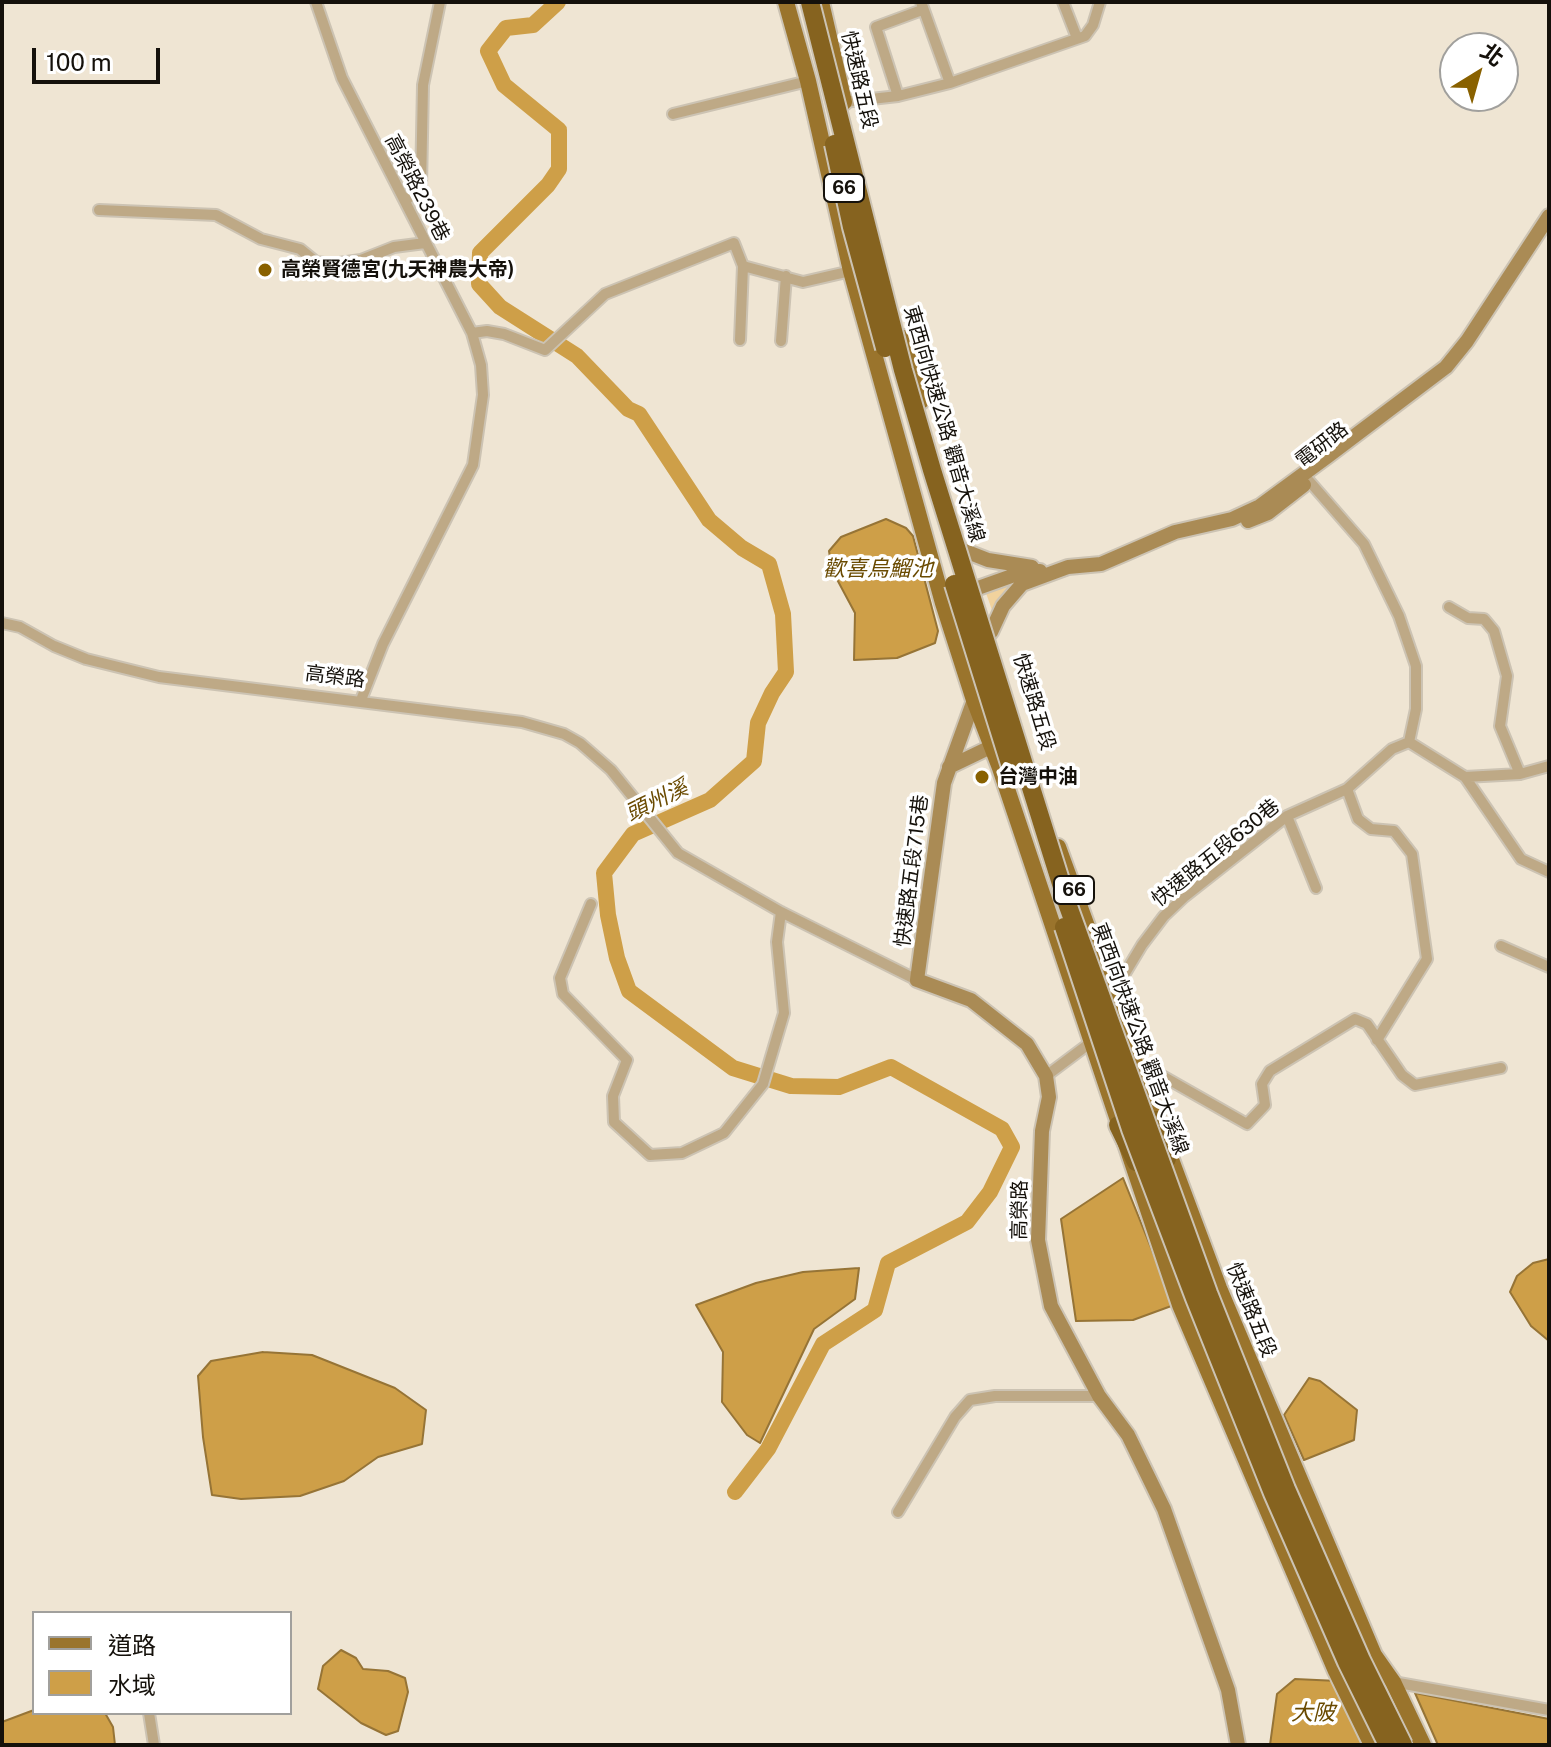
<!DOCTYPE html>
<html>
<head>
<meta charset="utf-8">
<style>
  body { margin:0 }
  #map { position:relative; width:1551px; height:1747px; overflow:hidden; background:#efe5d3; font-family:"Public Sans","Noto Sans TC",sans-serif }
  canvas { display:block }
  .frame { position:absolute; inset:0; border:4px solid #15110b; pointer-events:none }
  .legend { position:absolute; left:32px; top:1611px; width:260px; height:104px; box-sizing:border-box; background:#fff; border:2px solid #a1a09d; margin:0; padding:10px 14px; list-style:none; font-size:24px; color:#15110b }
  .legend li { display:flex; align-items:center; gap:16px; height:40px }
  .legend b { width:40px; border:2px solid #a1a09d }
  .north { position:absolute; left:1439px; top:32px; width:80px; height:80px; box-sizing:border-box; background:#fff; border:2px solid #a1a09d; border-radius:50%; rotate:37deg; font-size:22px; font-weight:700; line-height:32px; text-align:center; color:#15110b }
  .north::after { content:''; display:block; margin:auto; width:28px; height:36px; background:#896100; clip-path:polygon(50% 0,100% 100%,50% 72%,0 100%) }
  .scale { position:absolute; left:32px; top:48px; width:128px; height:36px; box-sizing:border-box; border:4px solid #15110b; border-top:0; padding-left:10px; font-size:24px; line-height:28px; white-space:nowrap; color:#15110b; -webkit-text-stroke:6px #fff; paint-order:stroke }
</style>
</head>
<body>
<div id="map">
<canvas width="1551" height="1747"></canvas>
<div class="frame"></div>
<ul class="legend">
<li><b style="height:10px;background:#9a742c"></b>道路</li>
<li><b style="height:22px;background:#ce9f48"></b>水域</li>
</ul>
<div class="north">北</div>
<div class="scale">100 m</div>
</div>
<script>
const ctx = document.querySelector('canvas').getContext('2d');
ctx.lineJoin = 'round';
function fill(path, color) { ctx.fillStyle = color; ctx.fill(path, 'evenodd'); }
const shape = rows => new Path2D(rows.map(r => 'M' + r).join(''));
function trace(path, color, width, dash) { ctx.strokeStyle = color; ctx.lineWidth = width; ctx.lineCap = dash ? 'butt' : 'round'; ctx.setLineDash(dash || []); ctx.stroke(path); }
function label(font, color, halo, rows, align = 'center') {
  ctx.font = font + ' "Public Sans","Noto Sans TC",sans-serif'; ctx.lineWidth = 7; ctx.setLineDash([]); ctx.textBaseline = 'middle'; ctx.strokeStyle = halo; ctx.fillStyle = color; for (const [text, x, y, turn = 0] of rows) {
    ctx.save(); ctx.translate(x, y); ctx.rotate((+turn || 0) * Math.PI / 180); ctx.textAlign = isNaN(turn) ? turn : align; if (halo) ctx.strokeText(text, 0, 0); ctx.fillText(text, 0, 0); ctx.restore();
  }
}
const green = shape([
  [1025,577,993,613,986,593]
]);
const water = shape([
  [886,519,906,528,913,536,938,631,935,643,897,658,854,660,855,613,832,570,829,551,841,537,886,519],
  [1123,1178,1174,1305,1133,1320,1076,1321,1061,1219,1123,1178],
  [1549,1259,1549,1341,1531,1326,1510,1292,1517,1276,1533,1263,1549,1259],
  [859,1268,855,1299,814,1329,760,1443,747,1435,722,1402,723,1352,696,1305,756,1283,803,1272,859,1268],
  [263,1352,312,1355,395,1388,426,1410,422,1444,378,1457,344,1481,300,1496,241,1499,212,1495,203,1437,198,1376,211,1361,263,1352],
  [1309,1378,1320,1381,1357,1410,1354,1440,1304,1460,1284,1415,1309,1378],
  [341,1650,356,1658,363,1669,388,1671,405,1678,408,1692,398,1731,386,1735,361,1723,318,1689,323,1666,341,1650],
  [1295,1679,1338,1681,1366,1745,1270,1745,1277,1694,1295,1679],
  [1415,1693,1549,1719,1549,1745,1438,1745,1415,1693],
  [34,1710,34,1713,105,1713,113,1727,115,1745,2,1745,2,1722,34,1710]
]);
const river = shape([
  [558,2,533,25,506,28,488,51,504,85,559,130,559,169,548,185,480,253,479,284,500,307,577,356,628,409,639,414,709,520,742,548,769,564,783,614,786,672,772,693,758,723,754,761,710,800,633,834,604,873,608,915,617,958,629,991,733,1068,791,1086,839,1087,891,1067,1002,1129,1012,1147,990,1192,967,1222,888,1263,875,1310,823,1344,768,1449,735,1492]
]);
const street = shape([
  [316,2,342,78,472,333,481,365,483,395,473,465,383,644,361,700],
  [921,2,950,83],
  [1063,2,1077,38],
  [898,96,876,27,922,10],
  [844,102,898,96,950,83,1085,36,1093,25,1100,2],
  [673,114,808,81],
  [405,201,421,187,423,85,440,2],
  [99,210,216,215,261,239,300,249,316,262,332,264,361,260,394,247,425,243],
  [472,333,487,331,504,334,545,350,605,294,734,243,743,266,803,282,851,271],
  [740,340,743,266],
  [781,341,786,276],
  [1303,474,1364,544,1399,616,1416,666,1416,709,1409,742],
  [1449,607,1468,618,1484,619,1494,631,1507,676,1500,726,1520,774],
  [2,623,20,627,54,646,86,659,159,677,522,722,564,734,580,743,611,770,678,853,781,912,917,980],
  [1409,742,1465,777,1521,859,1549,872],
  [1465,777,1520,774,1549,766],
  [1347,789,1358,819,1371,829,1394,831,1412,854,1427,959,1377,1040],
  [1287,816,1316,888],
  [591,904,560,978,563,994,627,1060,613,1096,614,1122,650,1155,682,1153,724,1133,763,1084,784,1013,777,942,781,912],
  [1501,946,1549,967],
  [1112,995,1142,945,1164,916,1184,897,1287,816,1347,789,1392,749,1409,742],
  [1136,1061,1247,1124,1265,1105,1262,1084,1270,1071,1355,1019,1367,1024,1402,1075,1415,1085,1501,1068],
  [1046,1076,1090,1043],
  [898,1512,955,1417,970,1400,995,1396,1099,1396],
  [1393,1682,1549,1710],
  [149,1713,154,1745]
]);
const secondary = shape([
  [1248,521,1268,513,1304,485],
  [965,551,988,560,1032,567],
  [961,594,1023,572,1040,571],
  [991,632,1003,606,1022,584,1068,567,1101,564,1175,532,1232,519,1260,506,1328,456,1446,367,1467,341,1549,216],
  [974,700,944,783,917,980,971,1000,1027,1044,1046,1076,1049,1097,1042,1131,1038,1240,1051,1306,1099,1396,1128,1435,1164,1509,1228,1690,1238,1745],
  [949,767,999,743]
]);
const primary = shape([
  [786,2,808,81,851,271,943,603,974,700,1000,768,1180,1305,1336,1671,1372,1745],
  [821,2,844,102],
  [904,338,921,401],
  [1058,847,1112,995,1123,1031,1219,1288,1374,1655,1393,1682,1423,1745]
]);
const highway = shape([
  [1157,1120,1167,1159],
  [1118,1125,1136,1162]
]);
const highwayBridge = shape([
  [810,2,903,370,932,470,1068,906,1208,1293,1286,1489,1361,1660,1403,1745],
  [834,144,852,227,885,348],
  [954,584,1012,770],
  [1064,927,1131,1129,1195,1298,1273,1493,1347,1662,1388,1745]
]);
const markers = [
  [265,270,8,"#896100"],
  [982,777,8,"#896100"]
];
const shields = [
  [844,188,40],
  [1074,890,40]
];
const shieldNames = [
  ["66",844,188],
  ["66",1074,890]
];
const streetNames = [
  ["快速路五段",859,80,77],
  ["高榮路239巷",417,188,63],
  ["東西向快速公路 觀音大溪線",944,424,74],
  ["電研路",1322,445,-38],
  ["高榮路",335,677,7],
  ["快速路五段",1034,702,73],
  ["快速路五段630巷",1216,853,-39],
  ["快速路五段715巷",912,871,-83],
  ["東西向快速公路 觀音大溪線",1140,1039,70],
  ["高榮路",1020,1210,-89],
  ["快速路五段",1251,1310,68]
];
const poiNames = [
  ["高榮賢德宮(九天神農大帝)",281,270],
  ["台灣中油",998,777]
];
const waterNames = [
  ["歡喜烏鰡池",878,569],
  ["頭州溪",657,801,-26],
  ["大陂",1313,1713]
];
fill(green, '#f1d29d');
fill(water, '#ce9f48');
trace(water, '#967436', 2);
trace(river, '#ce9f48', 16);
trace(street, '#ccc3b3', 14);
trace(secondary, '#ccc3b3', 18);
trace(primary, '#ccc3b3', 20);
trace(highway, '#ccc3b3', 22);
trace(street, '#bea986', 10);
trace(secondary, '#aa8b55', 14);
trace(primary, '#9a742c', 16);
trace(highway, '#86631f', 18);
trace(highwayBridge, '#ccc3b3', 22, []);
trace(highwayBridge, '#86631f', 18);
for (const [x, y, r, color] of markers) { const dot = new Path2D(); dot.arc(x, y, r, 0, 2 * Math.PI); ctx.fillStyle = color; ctx.fill(dot); trace(dot, '#fff', 3); }
for (const [x, y, w] of shields) { const box = new Path2D(); box.roundRect(x - w / 2, y - 14, w, 28, 6); ctx.fillStyle = '#fff'; ctx.fill(box); trace(box, '#15110b', 2); }
label('bold 18px', '#15110b', null, shieldNames);
label('20px', '#15110b', '#fff', streetNames);
label('bold 20px', '#15110b', '#fff', poiNames, 'left');
label('italic 22px', '#6a4a01', '#fff', waterNames);
</script>
</body>
</html>
